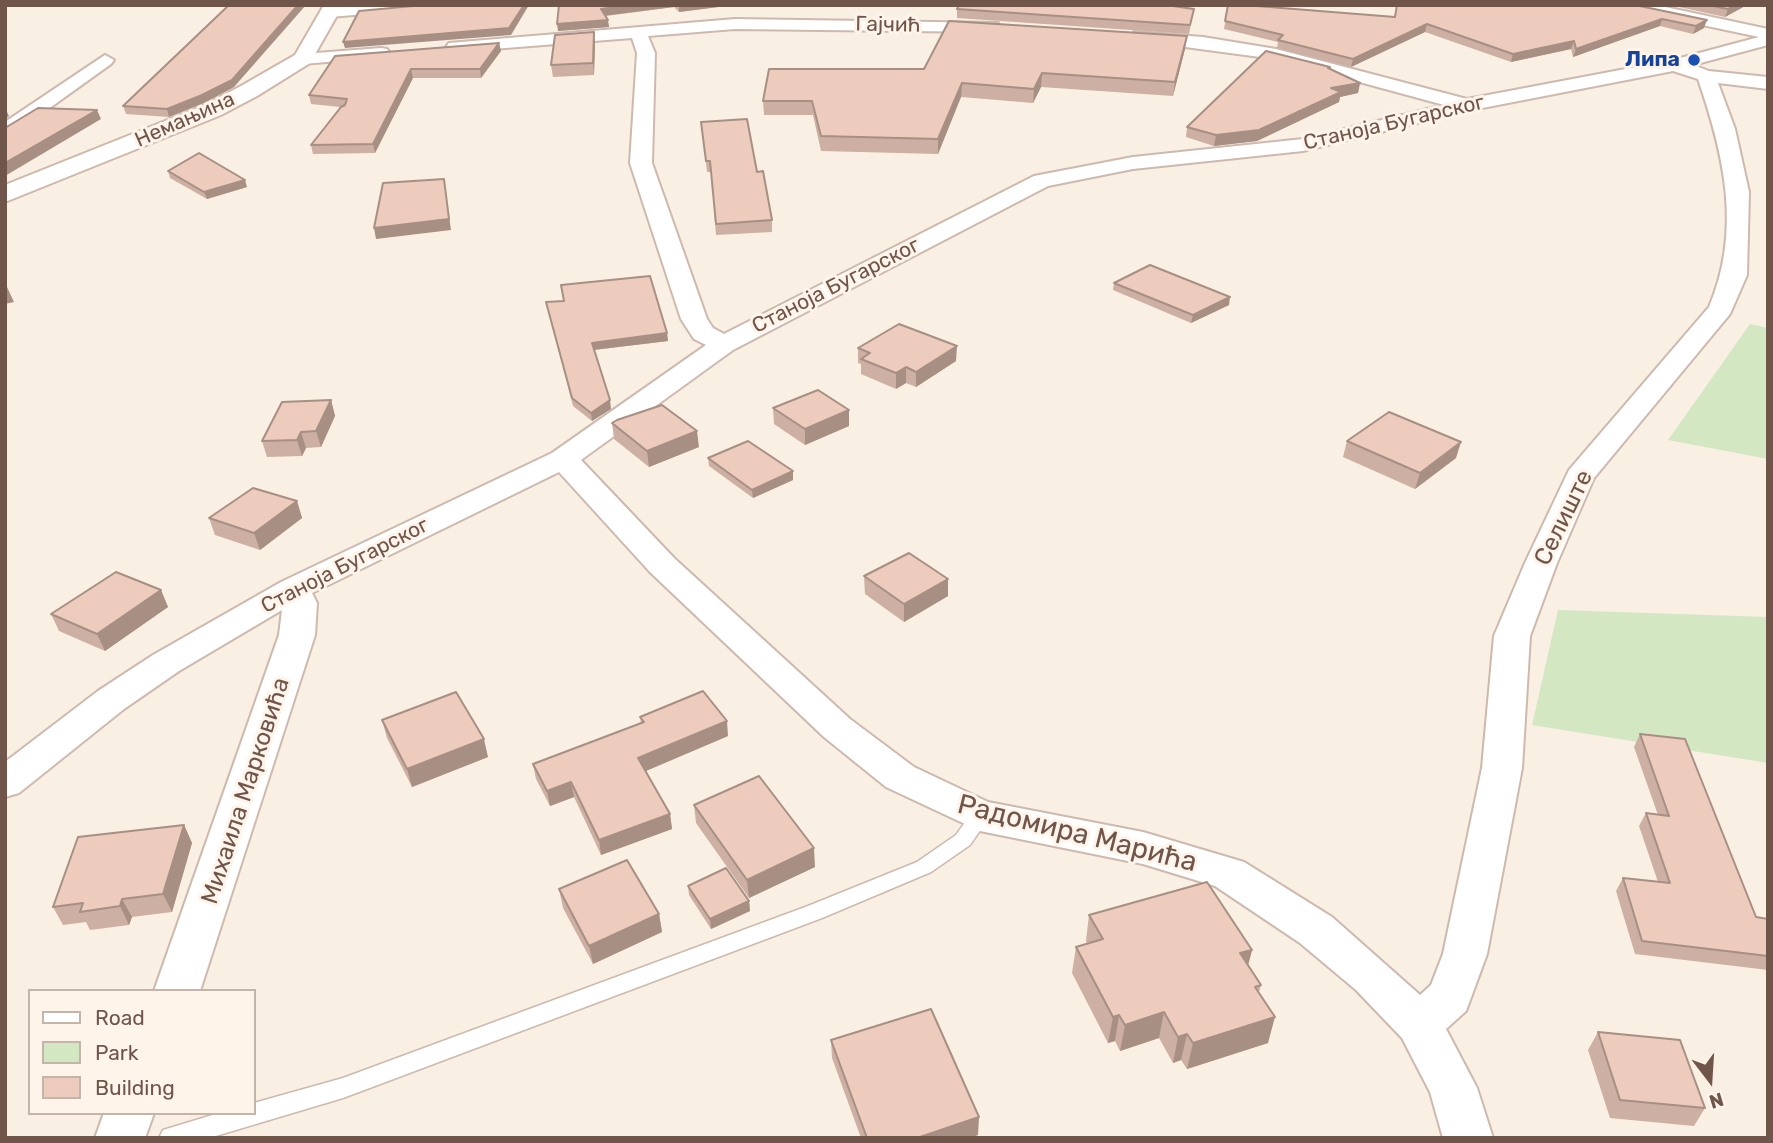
<!DOCTYPE html>
<html>
<head>
<meta charset="utf-8">
<style>
	body { margin:0 }
	#map { position:relative; width:1773px; height:1143px; overflow:hidden; background:#faefe3; font-family:Rubik,sans-serif }
	canvas { display:block }
	.frame { position:absolute; inset:0; border:7px solid #70554b; pointer-events:none }
	.legend { position:absolute; left:28px; top:989px; width:228px; height:126px; box-sizing:border-box; background:#fef4e9; border:2px solid #c5b4aa; margin:0; padding:9px 12px; list-style:none; font-size:21px; color:#70554b }
	.legend li { display:flex; align-items:center; gap:14px; height:35px }
	.legend b { width:35px; border:2px solid #c5b4aa }
	.north { position:absolute; left:1675px; top:1045px; width:70px; height:70px; -webkit-text-stroke:5px #fef4e9; paint-order:stroke; rotate:163deg; font-size:19px; font-weight:700; line-height:28px; text-align:center; color:#70554b }
	.north::after { content:''; display:block; margin:auto; width:24px; height:32px; background:#70554b; clip-path:polygon(50% 0,100% 100%,50% 72%,0 100%) }
</style>
</head>
<body>
<div id="map">
<canvas width="1773" height="1143"></canvas>
<div class="frame"></div>
<ul class="legend">
<li><b style="height:9px;background:#fff"></b>Road</li>
<li><b style="height:19px;background:#d4e7c3"></b>Park</li>
<li><b style="height:19px;background:#eeccbd"></b>Building</li>
</ul>
<div class="north">N</div>
</div>
<script>
const c = document.querySelector('canvas').getContext('2d');
c.lineJoin = 'round';
function fillPath(path, color) { c.fillStyle = color; c.fill(path, 'evenodd'); }
function strokePath(path, color, width, dash) { c.strokeStyle = color; c.lineWidth = width; c.lineCap = dash ? 'butt' : 'round'; c.setLineDash(dash || []); c.stroke(path); }
function write(font, color, halo, rows, align = 'center') {
  c.font = font + ' Rubik,sans-serif'; c.lineWidth = 6; c.setLineDash([]); c.textBaseline = 'middle'; c.strokeStyle = halo; c.fillStyle = color; for (const [text, x, y, turn = 0] of rows) {
    c.save(); c.translate(x, y); c.rotate((+turn || 0) * Math.PI / 180); c.textAlign = isNaN(turn) ? turn : align; if (halo) c.strokeText(text, 0, 0); c.fillText(text, 0, 0); c.restore();
  }
}
fillPath(new Path2D(`
	M1750 324 1768 328V459L1668 440Z
	M1558 610 1768 617V763L1532 725Z`), '#d4e7c3');
const lane = new Path2D(`
	M980 809 987 811 990 816 970 845 931 872 822 918 343 1098 209 1138H159L163 1130 219 1113H254V1103L343 1078 808 906 917 862 956 835 973 811Z`);
const street = new Path2D(`
	M352 5H422L414 10 330 17 322 12 330 7Z
	M1624 5H1656L1768 29V45L1693 65 1709 71 1768 77V89L1718 83 1735 129 1749 192 1747 275 1730 314 1594 478 1557 563 1530 636 1522 768 1487 954 1466 1011 1446 1029 1477 1088 1493 1138H1443L1430 1092 1402 1038 1356 990 1300 943 1215 886 1143 864 980 831 886 787 824 737 650 572 559 472 312 593 317 603 315 635 200 991H154L279 635 282 610 179 671 124 709 19 793 5 797V762L98 691 153 655 281 582 552 453 706 345 694 339 681 319 630 163 637 53 632 38 455 52 449 51 446 47 449 43 735 19 998 23 1000 27 992 32 735 29 648 36 655 53 652 163 707 319 713 328 724 334 1034 176 1133 157 1303 139 1444 105 1275 59 1140 41 1134 40 1131 36 1134 32 1203 37 1276 49 1467 99 1673 60 1759 37 1632 10ZM1673 71 1698 79C1724 155 1742 230 1709 307L1569 470 1525 563 1494 636 1482 768 1443 954 1431 985 1420 995 1332 917 1244 862 1143 832 988 802 914 767 850 719 674 558 581 460 733 350 1048 186 1133 169 1303 151 1467 111Z
	M381 48 387 49 390 53 387 57 303 64 294 59 303 54Z
	M105 55 114 60 111 64 12 135 5 137V122Z
	M104 1113H154L145 1138H95Z`);
const secondary = new Path2D(`
	M324 5H343L310 63 257 96 221 115 5 202V185L205 105 241 86 295 55Z`);
strokePath(lane, '#cdb9ae', 3);
strokePath(street, '#cdb9ae', 4);
strokePath(secondary, '#cfb8ab', 4);
fillPath(lane, '#fff');
fillPath(street, '#fff');
fillPath(secondary, '#fff');
fillPath(new Path2D(`
	M5 5H187L184 7H5Z
	M559 5H734L679 12 674 7 606 16 609 27 558 31Z
	M1228 5 1394 17 1635 5 1704 28 1693 34 1660 26 1573 57 1571 49 1511 62 1425 32 1351 67 1277 48 1278 42 1224 29Z
	M1670 5H1747L1725 17Z
	M957 9H1194L1189 34 957 18Z
	M499 43 501 51 481 78H413L375 153 313 154 311 145 340 107 311 104 309 95Z
	M595 43 594 75 553 77 551 65Z
	M1185 49 1173 96 1041 87 1033 103 961 97 938 154 821 151 813 115H764L763 101 924 69Z
	M1330 67V69L1360 83 1358 93 1340 97 1339 102 1257 141 1214 146 1186 137 1187 127Z
	M234 87 204 103 169 117 126 114 123 106Z
	M701 122 757 172 772 220V232L716 235 711 172H707Z
	M168 171 247 187 207 199 170 178Z
	M1114 283 1229 305 1191 323 1113 290Z
	M546 302 667 333 668 341 594 350 611 409 592 421 573 406Z
	M858 348 956 361 916 387 906 383 896 389 861 374V364L858 363Z
	M331 400 335 416 321 447 306 448 302 456 267 457 262 441Z
	M773 408 849 410V426L805 445 774 424Z
	M612 423 699 447 649 467 614 439Z
	M1347 441 1456 458 1415 489 1343 457Z
	M708 458 793 471V480L753 498 709 466Z
	M297 501 302 518 260 550 215 535 209 518Z
	M864 576 948 596 904 622 865 594Z
	M161 590 168 607 105 651 59 631 51 614Z
	M640 717 728 736 646 771 670 814 672 829 601 855 574 797 550 806 536 779 533 764 641 723Z
	M382 720 488 757 412 787 387 738Z
	M1640 734 1756 917 1768 919V970L1635 954 1616 891 1623 878 1658 882 1639 826 1646 813 1658 815 1634 747Z
	M694 805 815 867 749 898 696 823Z
	M184 825 192 843 172 912 132 917 129 925 90 930 86 922 63 925 53 907Z
	M688 886 749 901 750 911 711 929 689 895Z
	M559 889 659 914 662 932 593 964 563 908Z
	M1089 915 1252 950 1248 966 1261 985 1259 992 1268 1043 1187 1069 1181 1060 1173 1063 1159 1038 1120 1051 1115 1041 1108 1043 1072 973 1076 947 1087 944 1086 941Z
	M1598 1032 1705 1108 1694 1126 1610 1118 1588 1050Z
	M831 1040 978 1135 969 1138H861L832 1058Z`), '#cdafa3');
fillPath(new Path2D(`
	M298 5H306L234 87 204 103 169 117 167 109Z
	M524 5H529L511 35 345 48 343 42Z
	M631 5H674V7L602 16 601 9Z
	M679 5H734L679 12Z
	M1736 5H1747L1725 17 1728 9Z
	M1662 19 1660 26 1573 57 1576 49Z
	M608 20 609 27 558 31 557 24Z
	M1707 20 1704 28 1693 34 1696 26Z
	M1427 24 1425 32 1351 67 1353 59Z
	M594 32 595 43 594 75 593 63Z
	M1187 36 1185 49 1173 96 1175 82Z
	M1574 41 1571 49 1511 62 1513 54Z
	M499 43 501 51 481 78 480 69Z
	M411 69 413 78 375 153 373 144Z
	M1042 73 1041 87 1033 103 1034 89Z
	M962 83 961 97 938 154V139Z
	M1360 83 1358 93 1340 97 1339 102 1257 141 1214 146 1216 135 1331 88Z
	M5 108 9 116 5 119Z
	M97 110 101 119 5 176V163Z
	M444 179 451 230 376 239 374 228Z
	M245 180 247 187 207 199 204 192Z
	M7 287 14 302 5 304V288Z
	M1230 297 1229 305 1191 323 1193 315Z
	M667 333 668 341 593 350 592 343Z
	M957 346 956 361 916 387V372Z
	M906 367V383L896 389V373Z
	M331 400 335 416 321 447 316 431Z
	M610 400 611 409 592 421 591 413Z
	M849 410V426L805 445V429Z
	M697 431 699 447 649 467 647 451Z
	M301 432 306 448 302 456 297 440Z
	M1461 442 1456 458 1415 489 1420 473Z
	M793 471V480L753 498 752 490Z
	M297 501 302 518 260 550 254 533Z
	M948 579V596L904 622V604Z
	M161 590 168 607 105 651 97 634Z
	M727 721 728 736 641 773 638 758Z
	M484 739 488 757 412 787 407 769Z
	M571 782 574 797 550 806 547 791Z
	M670 814 672 829 601 855 599 840Z
	M184 825 192 843 172 912 163 894Z
	M814 848 815 867 749 898 747 880Z
	M122 899 132 917 129 925 120 906Z
	M749 901 750 911 711 929 710 919Z
	M659 914 662 932 593 964 589 946Z
	M1252 950 1245 976 1240 953Z
	M1164 1012 1159 1038 1120 1051 1125 1025Z
	M1119 1015 1115 1041 1108 1043 1113 1017Z
	M1275 1017 1268 1043 1187 1069 1193 1043Z
	M1187 1034 1181 1060 1173 1063 1178 1037Z
	M979 1117 978 1135 969 1138H917Z`), '#a78f84');
const building = new Path2D(`
	M229 5H298L232 80 202 95 167 109 123 106Z
	M415 5H524L509 28 343 42 359 11 413 6Z
	M559 5H631L601 9 608 20 557 24Z
	M959 5H1166L1194 9 1190 25 957 9Z
	M1228 5H1244L1395 17 1397 5H1635L1707 20 1696 26 1662 19 1576 49 1574 41 1513 54 1427 24 1353 59 1278 40 1283 35 1225 21Z
	M1708 5H1736L1728 9Z
	M949 21 1187 36 1175 82 1042 73 1034 89 962 83 938 139 821 136 812 101H763L769 69H924Z
	M594 32 593 63 551 65 555 35Z
	M499 43 480 69H411L373 144 311 145 341 107 345 105 347 99 309 95 335 56Z
	M1266 51 1330 67 1328 68 1360 83 1331 88 1341 92 1259 130 1216 135 1187 127Z
	M38 108 97 110 5 163V128Z
	M747 119 757 172 763 171 772 220 716 224 710 161H706L701 122Z
	M199 153 245 180 204 192 168 171Z
	M444 179 449 219 374 228 383 183Z
	M1150 265 1230 297 1193 315 1114 283Z
	M650 276 667 333 592 343 610 400 591 413 572 398 546 302 564 301 561 285Z
	M899 324 957 346 916 372 906 367 896 373 861 359 870 353 858 348Z
	M818 390 849 410 805 429 773 408Z
	M331 400 316 431 301 432 297 440 262 441 282 402Z
	M662 405 697 431 647 451 612 423 617 420Z
	M1389 412 1461 442 1420 473 1347 441Z
	M748 441 793 471 752 490 708 458Z
	M253 488 297 501 254 533 209 518Z
	M909 553 948 579 904 604 864 576Z
	M116 572 161 590 97 634 51 614Z
	M703 691 727 721 638 758 670 814 599 840 571 782 547 791 533 764 644 722 640 717Z
	M456 692 484 739 407 769 382 720Z
	M1640 734 1685 739 1756 917 1768 919V956L1642 941 1623 878 1670 883 1646 813 1669 816Z
	M759 776 814 848 747 880 694 805Z
	M184 825 163 894 122 899 120 906 80 912 83 903 53 907 78 837Z
	M627 860 659 914 589 946 559 889Z
	M726 868 749 901 710 919 688 886Z
	M1207 882 1252 950 1240 953 1261 985 1255 987 1275 1017 1193 1043 1187 1034 1178 1037 1164 1012 1125 1025 1119 1015 1113 1017 1076 947 1103 939 1089 915Z
	M931 1009 979 1117 917 1138H867L831 1040Z
	M1598 1032 1680 1040 1705 1108 1620 1100Z`);
fillPath(building, '#eeccbd');
strokePath(building, '#a78f84', 2);
for (const [x, y, r, color] of [
	[1694,60,7,"#1a4fb4"]
]) { const dot = new Path2D(); dot.arc(x, y, r, 0, 2 * Math.PI); c.fillStyle = color; c.fill(dot); strokePath(dot, '#fef4e9', 2.5); }
write('21px', '#70554b', '#fef4e9', [
	["Гајчић",888,25,1],
	["Немањина",185,120,-24],
	["Станоја Бугарског",1394,123,-13],
	["Станоја Бугарског",836,286,-27],
	["Станоја Бугарског",345,566,-27]
]);
write('bold 21px', '#164399', '#fef4e9', [
	["Липа",1680,60]
], 'right');
write('24px', '#70554b', '#fef4e9', [
	["Селиште",1564,518,-64],
	["Михаила Марковића",246,791,-72]
]);
write('28px', '#70554b', '#fef4e9', [
	["Радомира Марића",1077,834,14]
]);
</script>
</body>
</html>
